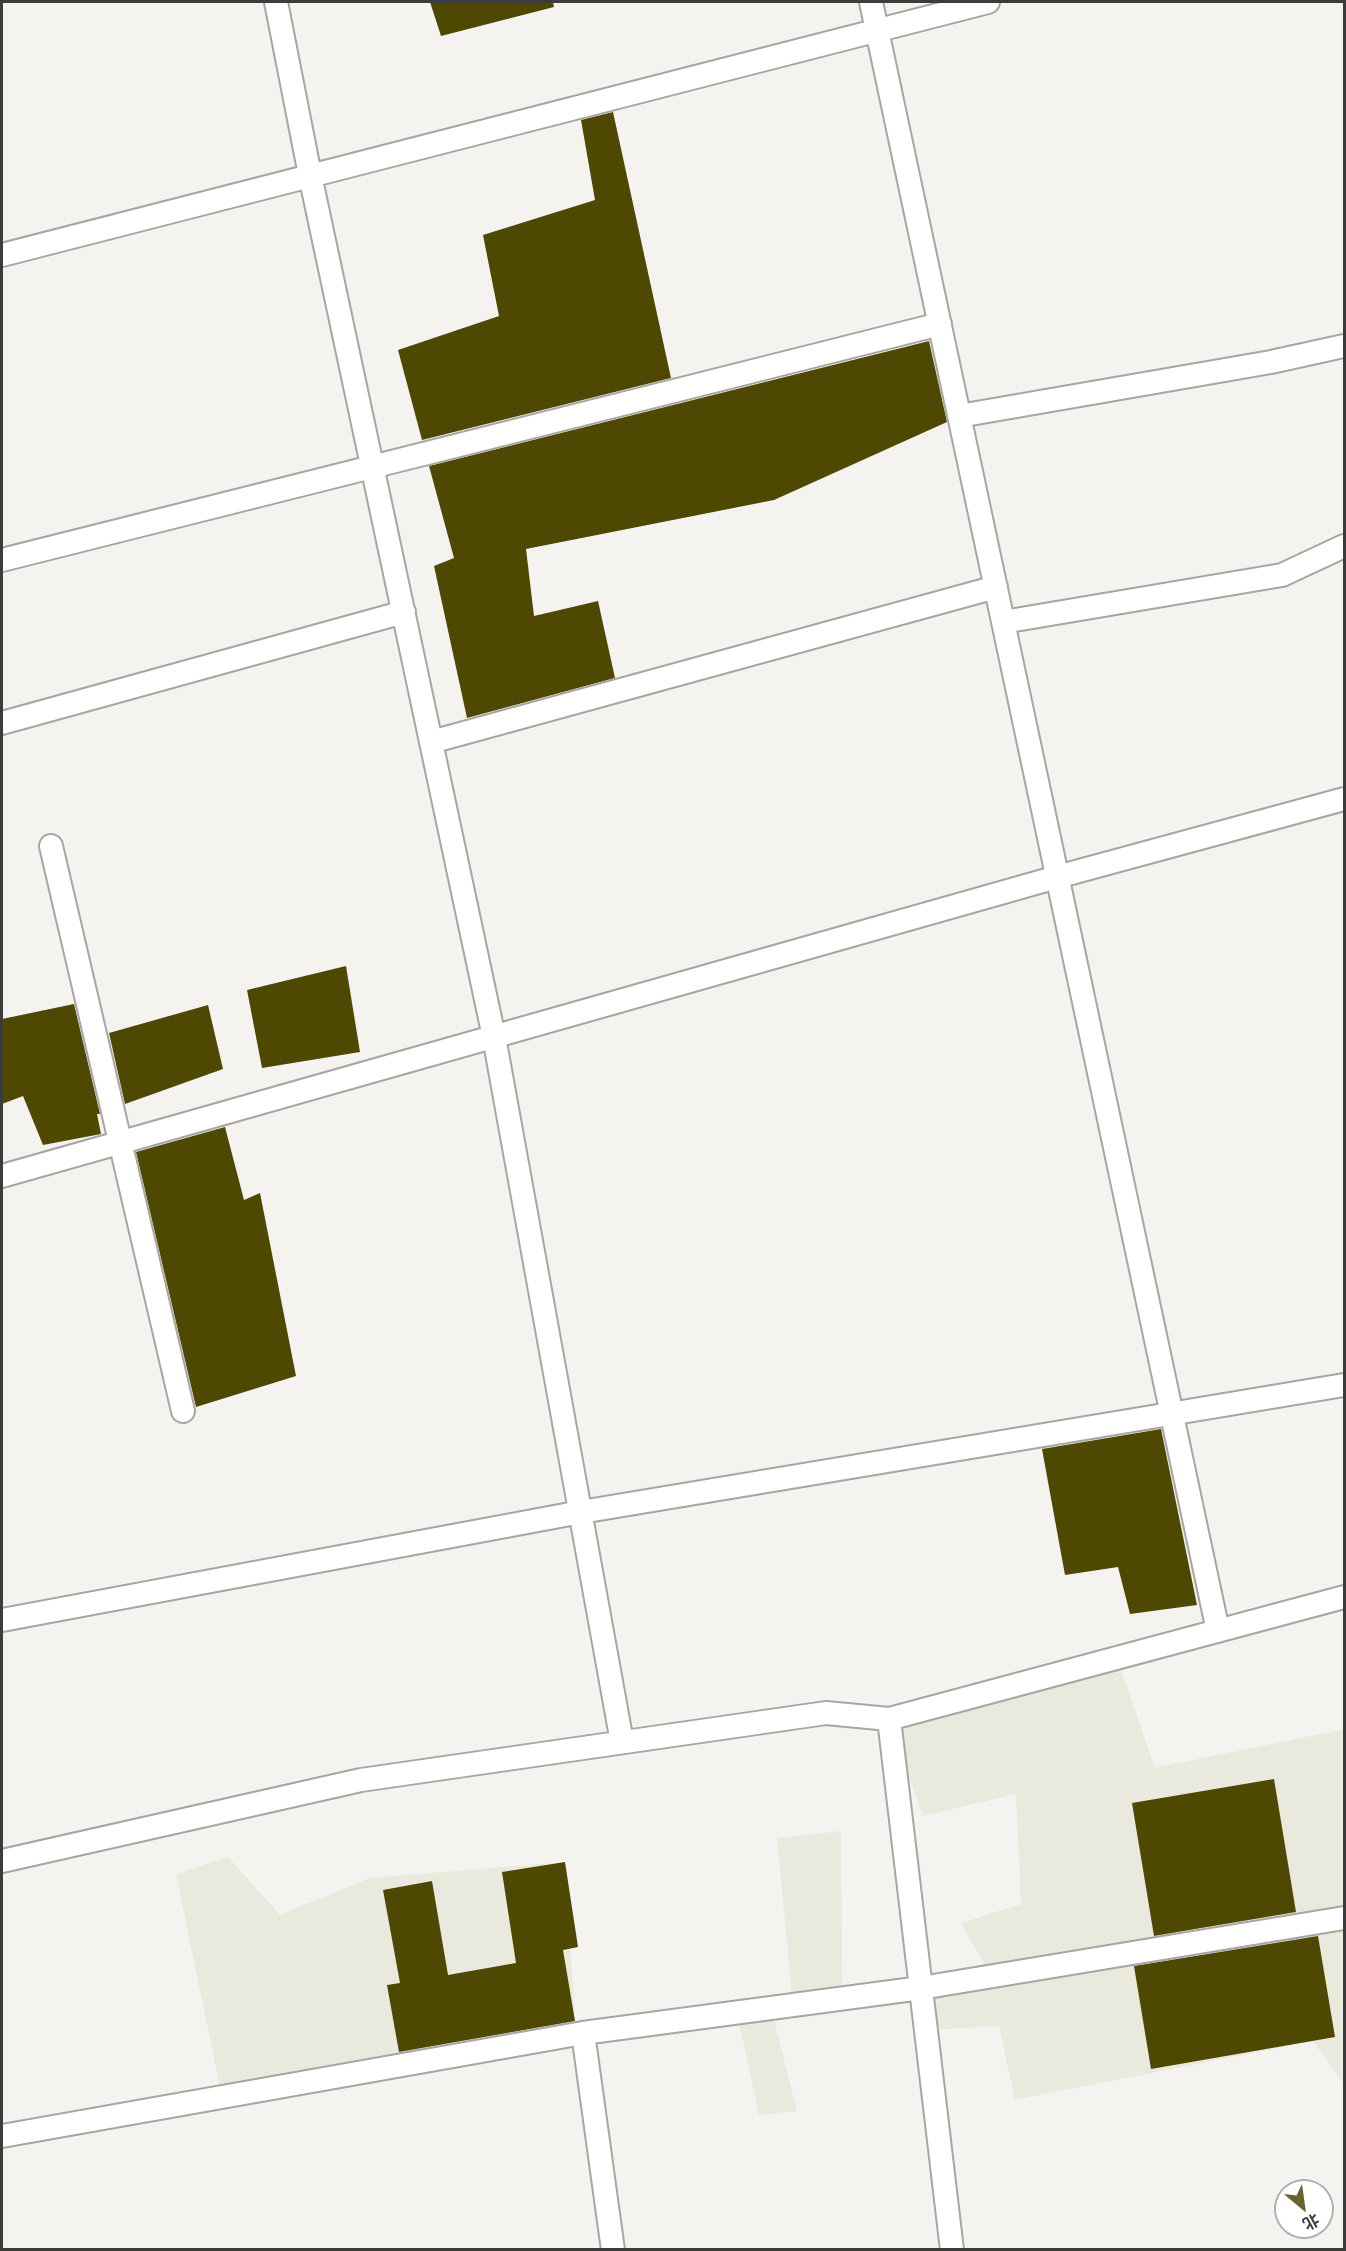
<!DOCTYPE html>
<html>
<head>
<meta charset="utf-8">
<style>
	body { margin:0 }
	#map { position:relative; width:1346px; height:2251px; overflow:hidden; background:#f4f3f0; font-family:Georgia,"Noto Sans SC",serif }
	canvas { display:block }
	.frame { position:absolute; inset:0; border:3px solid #3c3c3b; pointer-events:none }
	.north { position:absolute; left:1274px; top:2179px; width:60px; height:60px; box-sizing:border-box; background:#fff; border:2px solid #b1b1b1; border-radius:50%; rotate:151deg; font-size:16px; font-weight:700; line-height:24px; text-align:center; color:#3c3c3b }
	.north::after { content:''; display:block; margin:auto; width:21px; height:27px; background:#69632f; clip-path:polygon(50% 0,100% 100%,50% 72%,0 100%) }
</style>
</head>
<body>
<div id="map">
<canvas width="1346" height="2251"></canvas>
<div class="frame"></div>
<div class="north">北</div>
</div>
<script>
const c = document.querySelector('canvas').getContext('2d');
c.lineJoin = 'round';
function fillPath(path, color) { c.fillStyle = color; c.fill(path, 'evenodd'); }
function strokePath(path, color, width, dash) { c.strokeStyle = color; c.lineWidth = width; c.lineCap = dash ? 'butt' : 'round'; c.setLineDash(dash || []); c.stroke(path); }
fillPath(new Path2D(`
	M1117 1658 1155 1768 1344 1729V2084L1313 2041 1015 2100 999 2026 926 2030 921 1988 992 1977 961 1923 1021 1904 1016 1794 923 1816 889 1719Z
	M841 1831 842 1999 793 2006 777 1838Z
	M228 1857 280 1915 370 1878 565 1862 575 2021 222 2097 176 1874Z
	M771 2008 797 2111 759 2115 737 2013Z`), '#eae9de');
fillPath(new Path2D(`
	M430 2H553L554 7 441 36Z
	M613 112 671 378 422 440 398 350 499 316 483 235 595 200 581 120Z
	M929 341 947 422 774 500 526 549 534 616 598 601 615 678 467 718 434 566 454 558 429 466Z
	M346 966 360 1052 262 1068 247 990Z
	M74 1004 100 1114H97L101 1134 43 1145 23 1096 2 1104V1019Z
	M208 1005 223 1069 125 1104 109 1033Z
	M225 1127 244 1200 260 1193 296 1376 196 1407 136 1152Z
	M1161 1429 1197 1605 1130 1614 1118 1567 1065 1575 1042 1449Z
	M1274 1779 1296 1912 1154 1936 1132 1803Z
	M565 1862 578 1947 563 1950 575 2021 399 2052 387 1985 400 1983 383 1890 432 1881 448 1975 516 1963 502 1872Z
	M1318 1936 1335 2037 1151 2069 1134 1966Z`), '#4f4803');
const street = new Path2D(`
	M276 2 310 175 494 1037 622 1742
	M871 2 1218 1631
	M2 255 988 2
	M959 416 1271 362 1344 346
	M2 560 940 324
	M1003 622 1282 575 1344 546
	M2 723 404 612
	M431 742 996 587
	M51 846 183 1411
	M2 1176 1057 877 1344 799
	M2 1620 581 1512 1344 1385
	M889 1719 952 2250
	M2 1861 361 1780 826 1713 889 1719 1344 1597
	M583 2033 613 2250
	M2 2136 583 2033 921 1988 1344 1918`);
strokePath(street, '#a6a6a2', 26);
strokePath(street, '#fff', 22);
</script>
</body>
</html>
